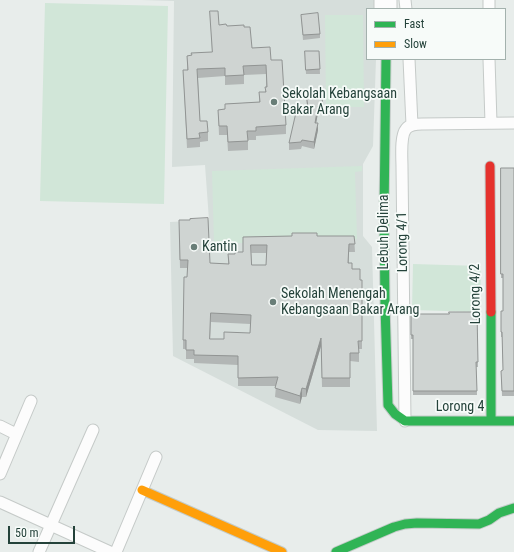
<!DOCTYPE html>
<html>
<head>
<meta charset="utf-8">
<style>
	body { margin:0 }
	#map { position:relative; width:514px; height:552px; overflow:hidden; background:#e8edeb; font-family:"Roboto Condensed",sans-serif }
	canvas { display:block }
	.legend { position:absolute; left:366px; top:8px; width:140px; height:52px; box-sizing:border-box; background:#f7fbf9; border:1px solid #a3b1ad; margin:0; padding:5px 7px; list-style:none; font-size:12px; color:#24423a }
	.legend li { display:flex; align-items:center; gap:8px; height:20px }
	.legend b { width:20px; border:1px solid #a3b1ad }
	.scale { position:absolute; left:8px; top:526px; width:67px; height:18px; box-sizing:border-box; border:2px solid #24423a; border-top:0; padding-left:5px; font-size:12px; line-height:14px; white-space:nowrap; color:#24423a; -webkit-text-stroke:3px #f7fbf9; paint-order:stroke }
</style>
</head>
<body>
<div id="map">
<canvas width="514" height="552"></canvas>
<ul class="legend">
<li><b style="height:5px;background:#30b455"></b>Fast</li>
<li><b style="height:5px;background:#ff9f0a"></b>Slow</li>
</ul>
<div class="scale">50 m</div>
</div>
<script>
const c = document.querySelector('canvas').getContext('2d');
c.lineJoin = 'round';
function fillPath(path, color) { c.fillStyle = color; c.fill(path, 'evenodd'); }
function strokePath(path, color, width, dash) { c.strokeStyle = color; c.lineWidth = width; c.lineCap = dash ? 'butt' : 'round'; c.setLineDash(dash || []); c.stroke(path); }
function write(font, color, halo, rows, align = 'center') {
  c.font = font + ' "Roboto Condensed",sans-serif'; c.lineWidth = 3.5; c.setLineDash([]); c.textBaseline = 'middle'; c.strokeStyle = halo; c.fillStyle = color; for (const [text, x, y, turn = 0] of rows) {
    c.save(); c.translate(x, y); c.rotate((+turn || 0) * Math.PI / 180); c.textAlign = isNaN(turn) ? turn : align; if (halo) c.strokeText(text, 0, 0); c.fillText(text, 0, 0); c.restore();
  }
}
fillPath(new Path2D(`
	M141 0H377V9H367V59H376L373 146 363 164V236L372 247 377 431 318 430 173 356 170 222 209 220 205 165 172 167 174 1Z`), '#d6dedb');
fillPath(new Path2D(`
	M45 3 168 6 164 204 40 201Z
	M325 15H363L364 107H326Z
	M362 166V171L355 172 357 239 214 244 212 171Z
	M413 264 481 266 480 312 412 310Z`), '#d1e6d8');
const street = new Path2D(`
	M380 0V9
	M391 0V9
	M405 0 406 9
	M489 9V0
	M409 59 412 125
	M489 59 491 123
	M405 421 402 167C402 158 400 136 406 129 410 124 416 124 422 124L514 123
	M0 426 16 434
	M0 474 31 401
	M0 502 110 552
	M39 552 93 430
	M116 552 156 457`);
const fast = new Path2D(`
	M386 59 384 214 385 305 388 405 395 414 405 421H514
	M491 312V421
	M336 552 394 527 405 524 417 523 479 524 489 520 499 513 514 508`);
const slow = new Path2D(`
	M142 490 282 552`);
const jam = new Path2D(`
	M490 166 491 312`);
strokePath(street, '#c5cac8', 13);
strokePath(fast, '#c3cbc8', 11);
strokePath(slow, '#c3cbc8', 11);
strokePath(jam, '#c3cbc8', 11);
strokePath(street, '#fcfcfc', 11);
strokePath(fast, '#30b455', 9);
strokePath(slow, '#ff9f0a', 9);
strokePath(jam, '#e5322d', 9);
fillPath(new Path2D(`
	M210 11 219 25 227 26 244 27 252 48 271 60 286 125V134L256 136V140H248V150L228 151 227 135H219L218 110 225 109V104L259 102V92H265L266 87V74L244 75V84L225 85V76L198 78 200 121 208 132V141L200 142V147L187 148 183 70H187V56L191 55 212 52Z
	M301 15 320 34V38L303 40Z
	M305 51H319L320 74H306Z
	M306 92 323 106V112L318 113 316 123 318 130 314 149 302 146 301 149 289 150V143L302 109 307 108Z
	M514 168V396H502L501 371 503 370 502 337H501V311H503V278H501V250Z
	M179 229 210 263 228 264V254H235L243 252V237L354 236 355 252H349V263L352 269 360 280H362V349H359V362L350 361V387H322L321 346 306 397H302L300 404 275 397 276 386H238V365L194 363V359H186V349H183V340L188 268H180ZM251 253H266V265H252ZM211 322 250 324V333L224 339H210Z
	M477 312 478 367H476L477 395H413V339H411V314H449Z`), '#b2b6b5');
fillPath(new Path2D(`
	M318 106V113L315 129V123Z
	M318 123V130L314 149V142Z
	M321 338V346L306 397V389Z
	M302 388V397L300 404V396Z`), '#919493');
const building = new Path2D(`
	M210 11H218L219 25 226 24 227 26 244 25V27H250L252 48 270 47 271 60H282L286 125 256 127V131H247L248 141 228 142 227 126H219L218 110 225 109V104L260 102 259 92H266L265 87H267L266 65 243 66 244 75 225 76V68L197 69 200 121H207L208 132 199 133 200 138 187 139 183 70H188L187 56 192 55 191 53 212 52Z
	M318 13 320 34 303 35 301 15Z
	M305 51H319L320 69 306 70Z
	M321 90 323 106H318L315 123H318L314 142 302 140 301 142 289 143 297 108 302 109V107L308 108 306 92Z
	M501 168H514V391H502L501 371 503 370 502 332H501V311H503V274H501Z
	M208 218 210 263 229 264 228 254H235V252H243V237L292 236V233H317V236H354L355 244H349L348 263H352V269H360V280H362V341H358L359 353H350V378H322L321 338 306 389 302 388 300 396 275 388 278 377 238 378V356L194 355V350H186V340H183L184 277H187L188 260H180L179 220H190V219ZM251 245H267L266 265H252ZM211 313 251 315 250 333 224 332V339H210Z
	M449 312H477L478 362H476L477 391H413V335H411V314H449Z`);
fillPath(building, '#cfd4d2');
strokePath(building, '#919493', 1);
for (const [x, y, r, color] of [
	[274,102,4,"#697e78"],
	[194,247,4,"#697e78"],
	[273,302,4,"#697e78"]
]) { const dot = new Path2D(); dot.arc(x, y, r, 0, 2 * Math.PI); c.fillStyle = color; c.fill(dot); strokePath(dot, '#f7fbf9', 1.5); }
write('14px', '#24423a', '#f7fbf9', [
	["Sekolah Kebangsaan",282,94],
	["Bakar Arang",282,110],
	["Kantin",202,247],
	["Sekolah Menengah",281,294],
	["Kebangsaan Bakar Arang",281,310]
], 'left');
write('14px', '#24423a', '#f7fbf9', [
	["Lebuh Delima",384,232,-90],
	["Lorong 4/1",403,242,-91],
	["Lorong 4/2",476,294,-91],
	["Lorong 4",460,407]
]);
</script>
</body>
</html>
